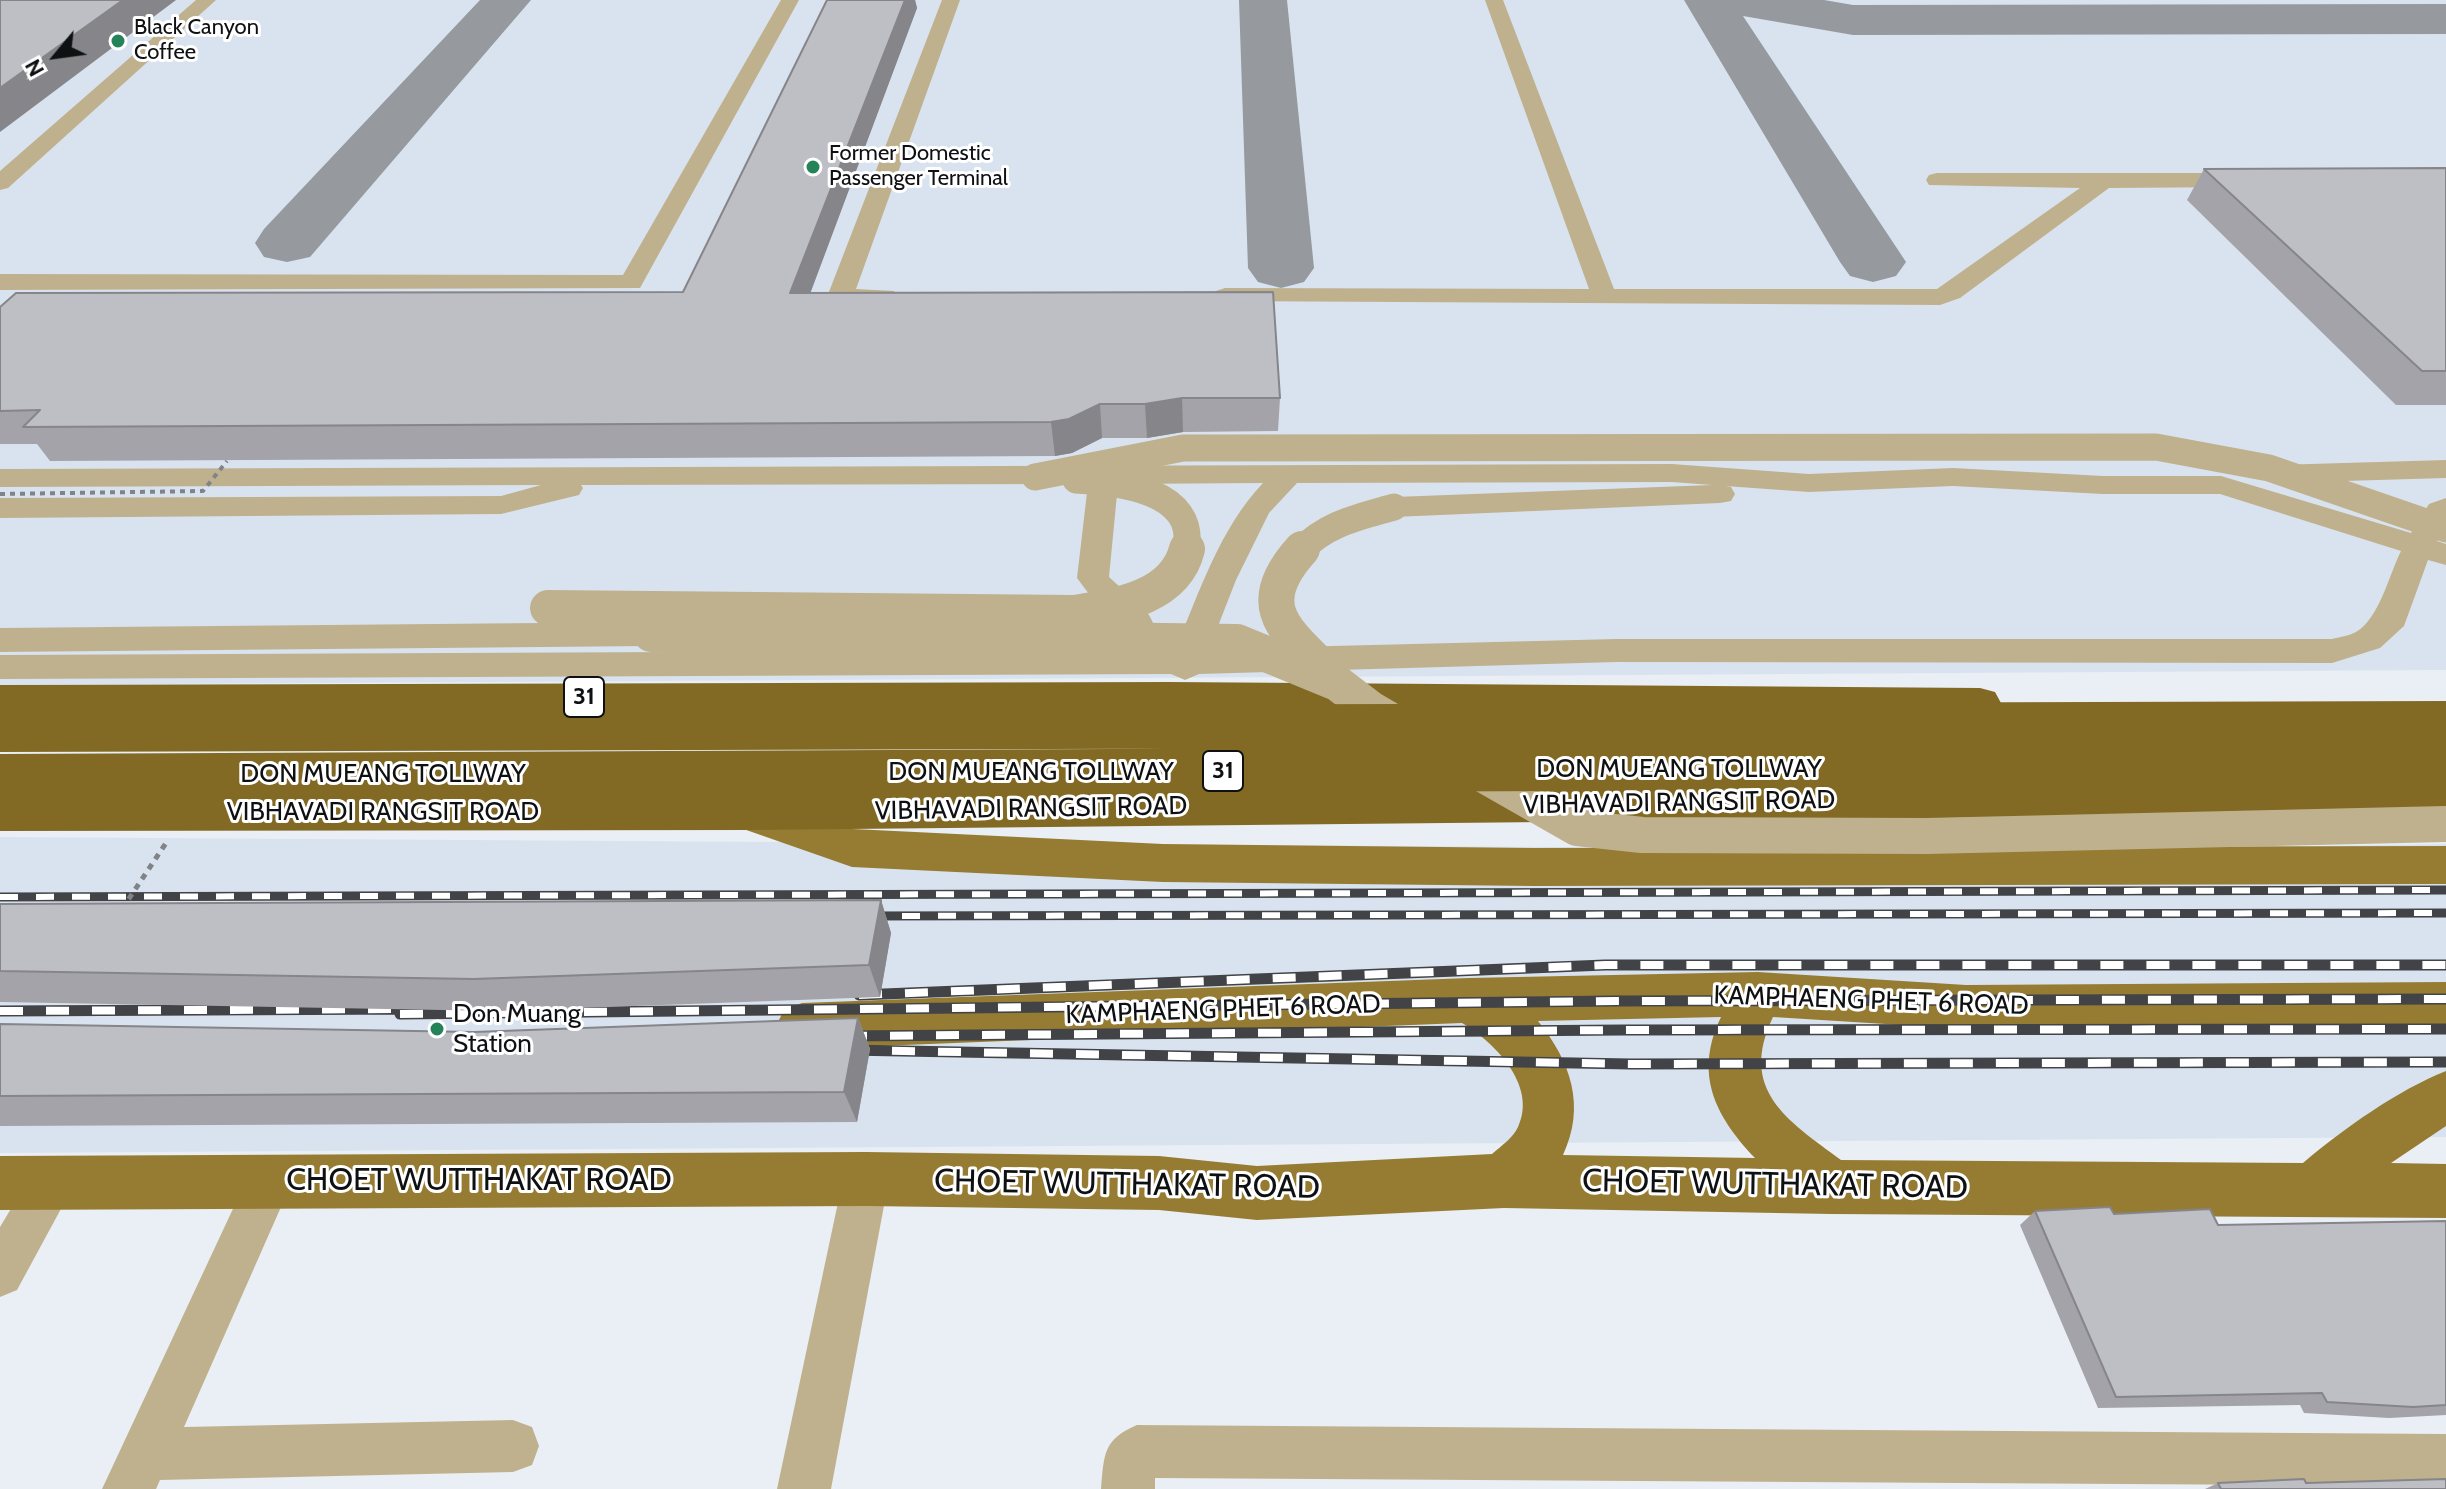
<!DOCTYPE html>
<html>
<head>
<meta charset="utf-8">
<style>
	body { margin:0 }
	#map { position:relative; width:2446px; height:1489px; overflow:hidden; background:#eaeff5; font-family:Cabin,sans-serif }
	canvas { display:block }
	.north { position:absolute; left:16px; top:16px; width:80px; height:80px; -webkit-text-stroke:6px #fff; paint-order:stroke; rotate:241deg; font-size:22px; font-weight:700; line-height:32px; text-align:center; color:#0f1012 }
	.north::after { content:''; display:block; margin:auto; width:28px; height:36px; background:#0f1012; clip-path:polygon(50% 0,100% 100%,50% 72%,0 100%) }
</style>
</head>
<body>
<div id="map">
<canvas width="2446" height="1489"></canvas>
<div class="north">N</div>
</div>
<script>
const c = document.querySelector('canvas').getContext('2d');
c.lineJoin = 'round';
function fillPath(path, color) { c.fillStyle = color; c.fill(path, 'evenodd'); }
function strokePath(path, color, width, dash) { c.strokeStyle = color; c.lineWidth = width; c.lineCap = dash ? 'butt' : 'round'; c.setLineDash(dash || []); c.stroke(path); }
function write(font, color, halo, rows, align = 'center') {
  c.font = font + ' Cabin,sans-serif'; c.lineWidth = 6; c.setLineDash([]); c.textBaseline = 'middle'; c.strokeStyle = halo; c.fillStyle = color; for (const [text, x, y, turn = 0] of rows) {
    c.save(); c.translate(x, y); c.rotate((+turn || 0) * Math.PI / 180); c.textAlign = isNaN(turn) ? turn : align; if (halo) c.strokeText(text, 0, 0); c.fillText(text, 0, 0); c.restore();
  }
}
fillPath(new Path2D(`
	M0 0H2446V670L0 685Z
	M0 837 2035 850 2446 844V1137L0 1153Z`), '#d9e3ef');
fillPath(new Path2D(`
	M480 0H531L310 257 287 262 264 257 255 243 264 229Z
	M1239 0H1287L1314 268 1304 282 1281 288 1258 282 1248 268Z
	M1684 0H1824L1853 5 2446 4V34L1853 35 1743 16 1906 262 1896 276 1873 282 1850 276 1840 262Z`), '#96999e');
fillPath(new Path2D(`
	M196 0H216L8 188 0 190V171Z
	M781 0H799L640 288 0 290V274L623 275Z
	M942 0H960L856 289 894 291 898 296 894 301 831 302 827 297Z
	M1485 0H1503L1614 289H1937L2080 188 1929 185 1926 180 1929 175 1937 173H2244L2252 175 2255 180 2252 185 2244 187 2109 188 1960 298 1940 305 1216 301 1212 296 1216 291 1225 288 1589 289Z
	M2446 460V478L2276 483 2266 480 2261 474 2266 468 2276 465Z
	M1672 464 1809 474 1953 468 2103 476H2221L2411 533 2429 504 2446 498V526L2437 541 2446 544V565L2428 560 2404 626 2380 648 2332 663 1617 662 1199 674 1185 680 1171 674 0 679V655L1125 650 1121 621 1092 598 1077 578 1088 484 581 485 583 488 579 495 501 514 0 518V498L501 496 541 485 0 487V469ZM1672 482 1712 485 1394 497 1383 500 1379 507 1383 514 1394 517 1720 503 1731 501 1735 494 1731 487 1725 486 1809 492 1953 486 2103 494H2220L2401 551C2389 575 2379 619 2356 632 2349 636 2339 637 2332 639H1617L1209 649 1236 580 1269 513 1297 483ZM1263 483C1220 528 1199 593 1175 650H1159C1155 606 1137 604 1109 577L1118 484Z
	M651 622 663 626 668 634 663 642 651 646 0 652V628Z
	M866 1157 882 1163 889 1179 831 1489H777L843 1179 850 1163Z
	M269 1160 285 1166 292 1182 184 1427 513 1420 532 1427 539 1446 532 1465 513 1472 160 1480 156 1489H102L253 1166Z
	M52 1161 68 1167 75 1183 17 1290 0 1297V1227L36 1167Z
	M1137 1425 2446 1434V1486L1155 1478V1489H1101C1104 1455 1103 1439 1137 1425Z`), '#bfb18d');
fillPath(new Path2D(`
	M748 794 853 829 1163 844 1534 848 2446 846V884L1534 886 1163 882 852 867 732 825 725 812 732 799Z
	M1758 972 1966 985 2446 982V1026L1966 1029 1773 1017C1738 1090 1787 1120 1841 1160L2303 1163C2343 1129 2398 1090 2446 1071V1126L2391 1163 2446 1164V1218L1831 1214 1504 1208 1257 1220 1159 1210 866 1206 0 1210V1156L866 1152 1159 1156 1257 1166 1492 1154C1501 1146 1513 1138 1518 1127 1538 1085 1493 1041 1462 1023L802 1049 784 1042 776 1026 784 1010 802 1003 1469 978ZM1721 1017C1694 1073 1714 1115 1755 1158L1563 1155C1586 1106 1571 1062 1538 1021Z`), '#967c32');
fillPath(new Path2D(`
	M1169 682 1980 688 1995 692 2001 703 1995 714 1980 718 1169 712 0 715V685Z
	M2446 779V813L748 830 0 831V795L748 794Z`), '#826a24');
const railFar1 = new Path2D(`
	M0 897 2446 890
	M866 916 2446 913`);
const rail = new Path2D(`
	M859 995 1605 965H2446
	M0 1011 411 1009
	M400 1014 1616 1001 2446 999
	M844 1036 1623 1030 2446 1029
	M846 1050 1631 1064 2446 1062`);
strokePath(railFar1, '#414346', 9);
strokePath(rail, '#414346', 11);
strokePath(railFar1, '#fff', 6, [18]);
strokePath(rail, '#fff', 8, [23]);
strokePath(new Path2D(`
	M0 494 203 491 227 461`), '#808387', 4, [5, 5]);
strokePath(new Path2D(`
	M122 909 168 840`), '#808387', 5, [6, 6]);
strokePath(new Path2D(`
	M1035 477 1183 448 2156 447 2269 468 2446 529
	M1076 480C1118 483 1198 489 1186 551
	M1300 551C1327 523 1359 517 1394 507`), '#bfb18d', 27);
strokePath(new Path2D(`
	M1302 549C1250 606 1286 631 1328 673
	M548 608 1074 613C1117 606 1175 598 1187 549
	M651 634 1237 642 1337 683 1371 709 1407 730
	M1472 768 1577 828 1642 835 1927 836 2446 824`), '#bfb18d', 36);
strokePath(new Path2D(`
	M0 730 2446 723
	M0 776 2446 765`), '#826a24', 44);
fillPath(new Path2D(`
	M827 0H915L917 8 810 293 1280 398 1278 431 1183 432 1147 438H1102L1072 453 1055 456 50 461 37 444H0V307L683 292Z
	M2446 168V405H2396L2187 200 2204 169Z
	M881 900 891 933 880 997 498 1011 0 1002V904Z
	M858 1018 870 1049 857 1122 0 1126V1024L474 1032Z
	M2035 1211 2114 1214 2218 1225 2446 1221V1415L2389 1418 2304 1413 2300 1405 2098 1408 2020 1225Z
	M2218 1483H2306L2446 1489H2205Z`), '#a3a3a9');
fillPath(new Path2D(`
	M123 0H176L0 132V88Z
	M905 0H915L917 8 798 326 790 293Z
	M1182 398 1183 432 1147 438 1145 404Z
	M1100 404 1102 438 1072 453 1055 456 1051 422Z
	M881 900 891 933 880 997 869 965Z
	M858 1018 870 1049 857 1122 844 1092Z`), '#85858a');
const building = new Path2D(`
	M0 0H123L0 88Z
	M827 0H905L790 293 1273 292 1280 398H1182L1145 404H1100L1069 419 1051 422 23 427 40 410 0 411V307L16 293 683 292Z
	M2446 168V371H2422L2204 169Z
	M881 900 869 965 474 979 0 971V904Z
	M858 1018 844 1092 0 1096V1024L474 1032Z
	M2110 1207 2114 1214 2210 1209 2218 1225 2446 1221V1405L2413 1407 2327 1402 2322 1393 2116 1397 2035 1211Z
	M2304 1479 2306 1483 2446 1479V1489H2221L2218 1483Z`);
fillPath(building, '#bebec5');
strokePath(building, '#85858a', 2);
for (const [x, y, r, color] of [
	[118,41,8,"#25835a"],
	[813,167,8,"#25835a"],
	[437,1029,8,"#25835a"]
]) { const dot = new Path2D(); dot.arc(x, y, r, 0, 2 * Math.PI); c.fillStyle = color; c.fill(dot); strokePath(dot, '#fff', 3); }
write('22px', '#0f1012', '#fff', [
	["Black Canyon",134,28],
	["Coffee",134,53],
	["Former Domestic",829,154],
	["Passenger Terminal",829,179]
], 'left');
for (const [x, y, w] of [
	[584,697,40],
	[1223,771,40]
]) { const box = new Path2D(); box.roundRect(x - w / 2, y - 20, w, 40, 6); c.fillStyle = '#fff'; c.fill(box); strokePath(box, '#0f1012', 2); }
write('bold 24px', '#0f1012', null, [
	["31",584,697],
	["31",1223,771]
]);
write('26px', '#0f1012', '#fff', [
	["DON MUEANG TOLLWAY",1679,769],
	["DON MUEANG TOLLWAY",1031,772],
	["DON MUEANG TOLLWAY",383,774],
	["VIBHAVADI RANGSIT ROAD",1679,803,-1],
	["VIBHAVADI RANGSIT ROAD",1031,809,-1],
	["VIBHAVADI RANGSIT ROAD",383,812],
	["KAMPHAENG PHET 6 ROAD",1871,1001,2],
	["KAMPHAENG PHET 6 ROAD",1223,1010,-2]
]);
write('26px', '#0f1012', '#fff', [
	["Don Muang",453,1014],
	["Station",453,1044]
], 'left');
write('32px', '#0f1012', '#fff', [
	["CHOET WUTTHAKAT ROAD",479,1181],
	["CHOET WUTTHAKAT ROAD",1127,1185,1],
	["CHOET WUTTHAKAT ROAD",1775,1185,1]
]);
</script>
</body>
</html>
